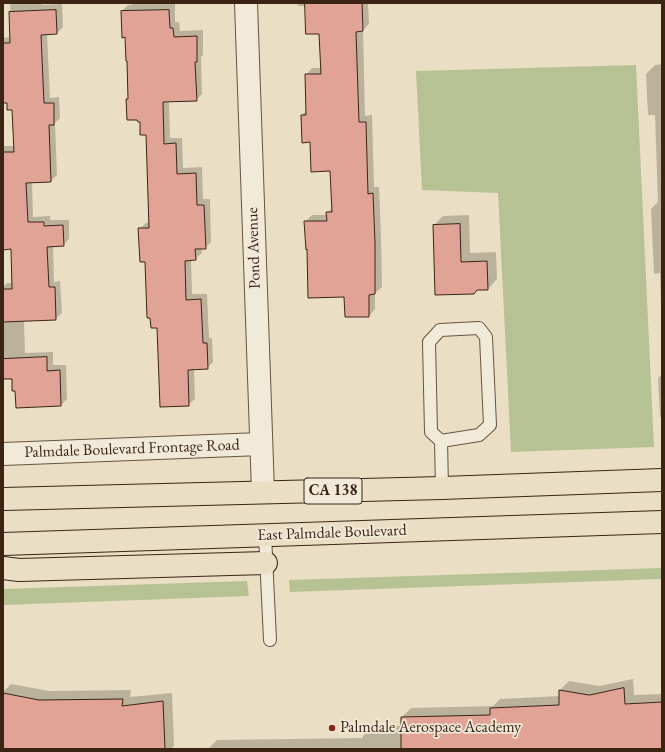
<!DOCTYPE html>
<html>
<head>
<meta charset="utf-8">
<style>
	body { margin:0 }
	#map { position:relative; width:665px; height:752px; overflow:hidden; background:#eadfc4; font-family:"EB Garamond",serif }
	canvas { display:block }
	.frame { position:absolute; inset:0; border:4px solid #3b2414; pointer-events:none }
</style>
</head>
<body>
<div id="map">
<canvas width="665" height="752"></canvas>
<div class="frame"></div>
</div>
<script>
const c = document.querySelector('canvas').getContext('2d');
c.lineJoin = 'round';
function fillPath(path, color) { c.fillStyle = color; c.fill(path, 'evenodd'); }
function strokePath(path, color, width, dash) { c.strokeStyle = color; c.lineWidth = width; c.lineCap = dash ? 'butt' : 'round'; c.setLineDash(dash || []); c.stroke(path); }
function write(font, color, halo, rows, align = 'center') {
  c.font = font + ' "EB Garamond",serif'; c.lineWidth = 3.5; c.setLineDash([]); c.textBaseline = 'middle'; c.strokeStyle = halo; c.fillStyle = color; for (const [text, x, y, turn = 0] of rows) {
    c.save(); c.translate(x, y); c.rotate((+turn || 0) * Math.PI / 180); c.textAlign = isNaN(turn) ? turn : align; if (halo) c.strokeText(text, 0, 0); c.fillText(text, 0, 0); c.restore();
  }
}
fillPath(new Path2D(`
	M636 65 654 447 511 452 498 193 422 190 416 71Z
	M662 568V579L290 592 289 580Z
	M247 581 249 596 3 605V589Z`), '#b7c294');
fillPath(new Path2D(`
	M10 3H42V5L62 4 63 27 57 33 47 34 50 98 59 97 60 118 55 123 57 175 51 181 32 182 33 217 50 216V220H69V239L63 245H53L54 282 60 281 62 313 55 319 24 320 25 353 53 352V365H66L67 399 61 405 16 390 13 378H3V287L7 283H13L12 248 3 249V146H14L13 109 8 102H3V38L11 37Z
	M132 3H175V22H179L180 31 203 30V55L201 57 202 94 196 100 169 101 170 138H182L183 168 202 167 203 199H210L211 242 205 248H201L202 253 195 259H191L192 294H207L209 338H212L213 362 207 368 194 369 195 399 188 405 158 327 139 229 146 223 150 222 147 134 141 121 127 99 129 97 126 36 122 11 128 5H132Z
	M298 3H368L369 24 363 30 365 116 372 115 374 187H379L381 236 382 287 375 293V309L369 316 345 296 308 248 305 222 312 215H328L327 213 333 207 331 170 311 141 302 115 307 110 306 75 312 68H321L320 33 306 6H298Z
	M662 64V343L660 273 654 274 651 209 658 202 655 115H648L646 74 655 65Z
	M469 215 470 253 496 252 497 279 488 289 436 294 434 225 443 216Z
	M662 375V417H660L658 378Z
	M633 679 634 695 662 694V749H208L217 740 363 738V736L372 727 402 726V717L411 708 493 706 500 699 560 696V690L569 681 599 686Z
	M11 684 49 691 131 690 130 697 172 693 174 746 171 749H3V692Z`), '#0003');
const building = new Path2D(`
	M305 3H362L363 31 356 32 359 122H366L368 194 373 193 375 243V294L369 295V317H345L344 297 308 298 307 249 306 250 304 221H327L326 212H332L330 171 311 172 310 142 302 143 301 115H306L305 74H321L319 34H306Z
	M56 10 57 34 41 35 44 103H54V125H49L51 182 26 183 28 222H44V226L63 225 64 246 47 247 49 287H55L56 320 3 322V289H12L11 249 3 250V152H14L12 110H7V103H3V43H10L9 12Z
	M169 10 170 28H173L174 37 197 36V62H195L197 101 163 102 164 144 176 143 177 174 196 173 197 205H204L206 249H195L196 260 185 261 186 300 201 299 203 343H207L208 369 188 370 189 406 160 407 157 328H151L150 318H147L145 262H140L138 228H149L146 135H140V122H138L137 120H127L126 99H128L127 61H126L125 37 122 38 121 11Z
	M460 224 461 262 487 261 488 290H477L474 294 435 295 433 225Z
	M47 357V371L60 370 61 406 16 408 15 391H12V379H3V359Z
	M624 688 625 704 662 702V749H401V717L490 715V708L559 705V690L589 695Z
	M3 693 39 700 123 699 122 706 163 701 165 749H3Z`);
fillPath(building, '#e1a396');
strokePath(building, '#3b2414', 1);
const service = new Path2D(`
	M441 441 479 435 490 425 486 337 479 328 440 330 429 342 431 432 441 441 442 488
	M265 535 270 640`);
const minor = new Path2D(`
	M246 3 263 492
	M3 454 261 444`);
const trunk = new Path2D(`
	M3 499 442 488 662 480
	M3 544 662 522
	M3 568 19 570 266 563`);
strokePath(service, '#675340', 14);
strokePath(minor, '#675340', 24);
strokePath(trunk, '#3b2414', 24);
strokePath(service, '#f1ead9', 12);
strokePath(minor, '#f1ead9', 22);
strokePath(trunk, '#eadfc4', 22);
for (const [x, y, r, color] of [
	[332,728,4,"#8f2418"]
]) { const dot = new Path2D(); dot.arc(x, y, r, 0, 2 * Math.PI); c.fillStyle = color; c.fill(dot); strokePath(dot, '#f1ead9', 1.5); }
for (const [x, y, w] of [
	[333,491,58]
]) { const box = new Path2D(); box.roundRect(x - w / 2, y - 13, w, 26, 3); c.fillStyle = '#f1ead9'; c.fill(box); strokePath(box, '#3b2414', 1); }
write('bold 15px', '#3b2414', null, [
	["CA 138",333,491]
]);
write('16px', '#3b2414', '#f1ead9', [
	["Pond Avenue",254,248,-92],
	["Palmdale Boulevard Frontage Road",132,449,-2],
	["East Palmdale Boulevard",332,533,-2]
]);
write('16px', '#3b2414', '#f1ead9', [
	["Palmdale Aerospace Academy",340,728]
], 'left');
</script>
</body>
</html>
